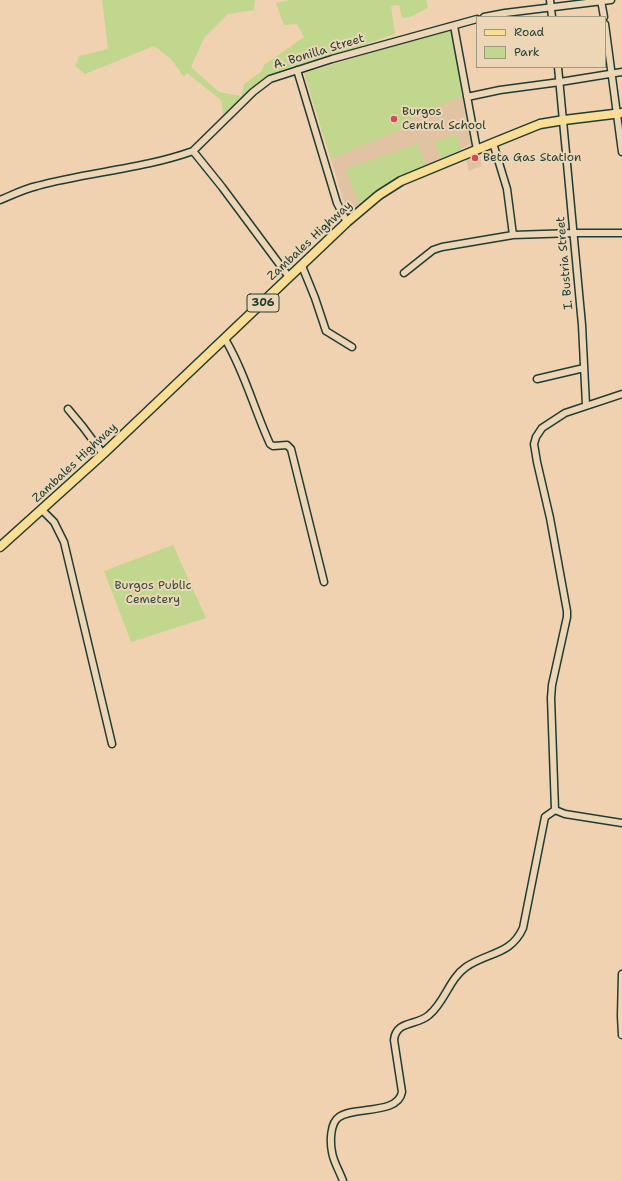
<!DOCTYPE html>
<html>
<head>
<meta charset="utf-8">
<style>
	body { margin:0 }
	#map { position:relative; width:622px; height:1181px; overflow:hidden; background:#f0d2b0; font-family:"Shantell Sans",sans-serif }
	canvas { display:block }
	.legend { position:absolute; left:476px; top:16px; width:130px; height:52px; box-sizing:border-box; background:#edd6b5; border:1px solid #9b9981; margin:0; padding:5px 7px; list-style:none; font-size:12px; color:#1f3d34 }
	.legend li { display:flex; align-items:center; gap:8px; height:20px }
	.legend b { width:20px; border:1px solid #9b9981 }
</style>
</head>
<body>
<div id="map">
<canvas width="622" height="1181"></canvas>
<ul class="legend">
<li><b style="height:5px;background:#fbde96"></b>Road</li>
<li><b style="height:11px;background:#c1d78d"></b>Park</li>
</ul>
</div>
<script>
const c = document.querySelector('canvas').getContext('2d');
c.lineJoin = 'round';
function fillPath(path, color) { c.fillStyle = color; c.fill(path, 'evenodd'); }
function strokePath(path, color, width, dash) { c.strokeStyle = color; c.lineWidth = width; c.lineCap = dash ? 'butt' : 'round'; c.setLineDash(dash || []); c.stroke(path); }
function write(font, color, halo, rows, align = 'center') {
  c.font = font + ' "Shantell Sans",sans-serif'; c.lineWidth = 4; c.setLineDash([]); c.textBaseline = 'middle'; c.strokeStyle = halo; c.fillStyle = color; for (const [text, x, y, turn = 0] of rows) {
    c.save(); c.translate(x, y); c.rotate((+turn || 0) * Math.PI / 180); c.textAlign = isNaN(turn) ? turn : align; if (halo) c.strokeText(text, 0, 0); c.fillText(text, 0, 0); c.restore();
  }
}
fillPath(new Path2D(`
	M452 29 474 143 399 178 373 193 348 215 304 73Z
	M479 152 482 166 469 171 465 157Z`), '#e1c3a4');
fillPath(new Path2D(`
	M102 0H255L254 10 228 14 204 38 191 67 219 92 241 96 244 84 262 71 264 65 304 37 297 24 284 25 276 3 290 0H426L428 8 410 17 402 18 399 5 391 6 395 34 278 75 245 97H242L244 99 224 120 221 100 187 73 184 77 171 59 154 46 85 74 75 66 79 56 108 49Z
	M452 29 465 95 410 119 411 125 331 159 304 73Z
	M456 134 461 150 441 158 434 142Z
	M418 144 426 165C403 177 380 188 360 205L345 169Z
	M173 545 206 618 131 642 104 571Z`), '#c1d78d');
const minor = new Path2D(`
	M550 0 552 17
	M601 0 604 17
	M484 17 505 13 611 0
	M605 24 622 152
	M454 26 477 150
	M558 67 582 325 586 405
	M297 70 337 203 347 222
	M467 97 500 90 560 82 622 72
	M493 143 507 189 513 235
	M193 151 222 187 289 277
	M0 200C12 195 24 189 37 186 88 172 143 169 193 151L253 92 270 79 332 59 477 19
	M302 266 315 298 326 331 352 347
	M404 273 433 250 442 247 513 235 574 233H622
	M225 339C245 373 254 409 270 444L273 446 287 445 291 449 324 582
	M537 379 584 368
	M68 409 83 427 103 454
	M42 510 54 522 64 542 112 744
	M555 810 551 698 552 685 567 617V611L550 518 537 462 534 444 536 437 542 428 565 413 622 394
	M555 810 565 814 622 823
	M622 974 621 1016 622 1035
	M343 1181C340 1172 333 1161 332 1152 330 1142 330 1123 339 1117 354 1106 398 1115 402 1092L394 1040C396 1020 417 1026 429 1015 445 1002 449 979 466 967 488 952 511 955 523 928L545 817 555 810`);
const major = new Path2D(`
	M0 547 103 454 347 222 379 195 401 181 493 143 540 124 564 120 622 113`);
strokePath(minor, '#1f3d34', 9);
strokePath(major, '#1f3d34', 11);
strokePath(minor, '#edd6b5', 6);
strokePath(major, '#fbde96', 8);
for (const [x, y, r, color] of [
	[394,119,4,"#d1495b"],
	[475,158,4,"#d1495b"]
]) { const dot = new Path2D(); dot.arc(x, y, r, 0, 2 * Math.PI); c.fillStyle = color; c.fill(dot); strokePath(dot, '#edd6b5', 1.5); }
for (const [x, y, w] of [
	[263,303,32]
]) { const box = new Path2D(); box.roundRect(x - w / 2, y - 9, w, 18, 3); c.fillStyle = '#edd6b5'; c.fill(box); strokePath(box, '#1f3d34', 1); }
write('bold 11px', '#1f3d34', null, [
	["306",263,303]
]);
write('12px', '#1f3d34', '#edd6b5', [
	["A. Bonilla Street",319,52,-17],
	["Zambales Highway",310,241,-43],
	["I. Bustria Street",565,263,-95],
	["Zambales Highway",75,463,-43]
]);
write('12px', '#1f3d34', '#edd6b5', [
	["Burgos",402,112],
	["Central School",402,126],
	["Beta Gas Station",483,158]
], 'left');
write('12px', '#2f4c3d', '#edd6b5', [
	["Burgos Public",153,586],
	["Cemetery",153,600]
]);
</script>
</body>
</html>
